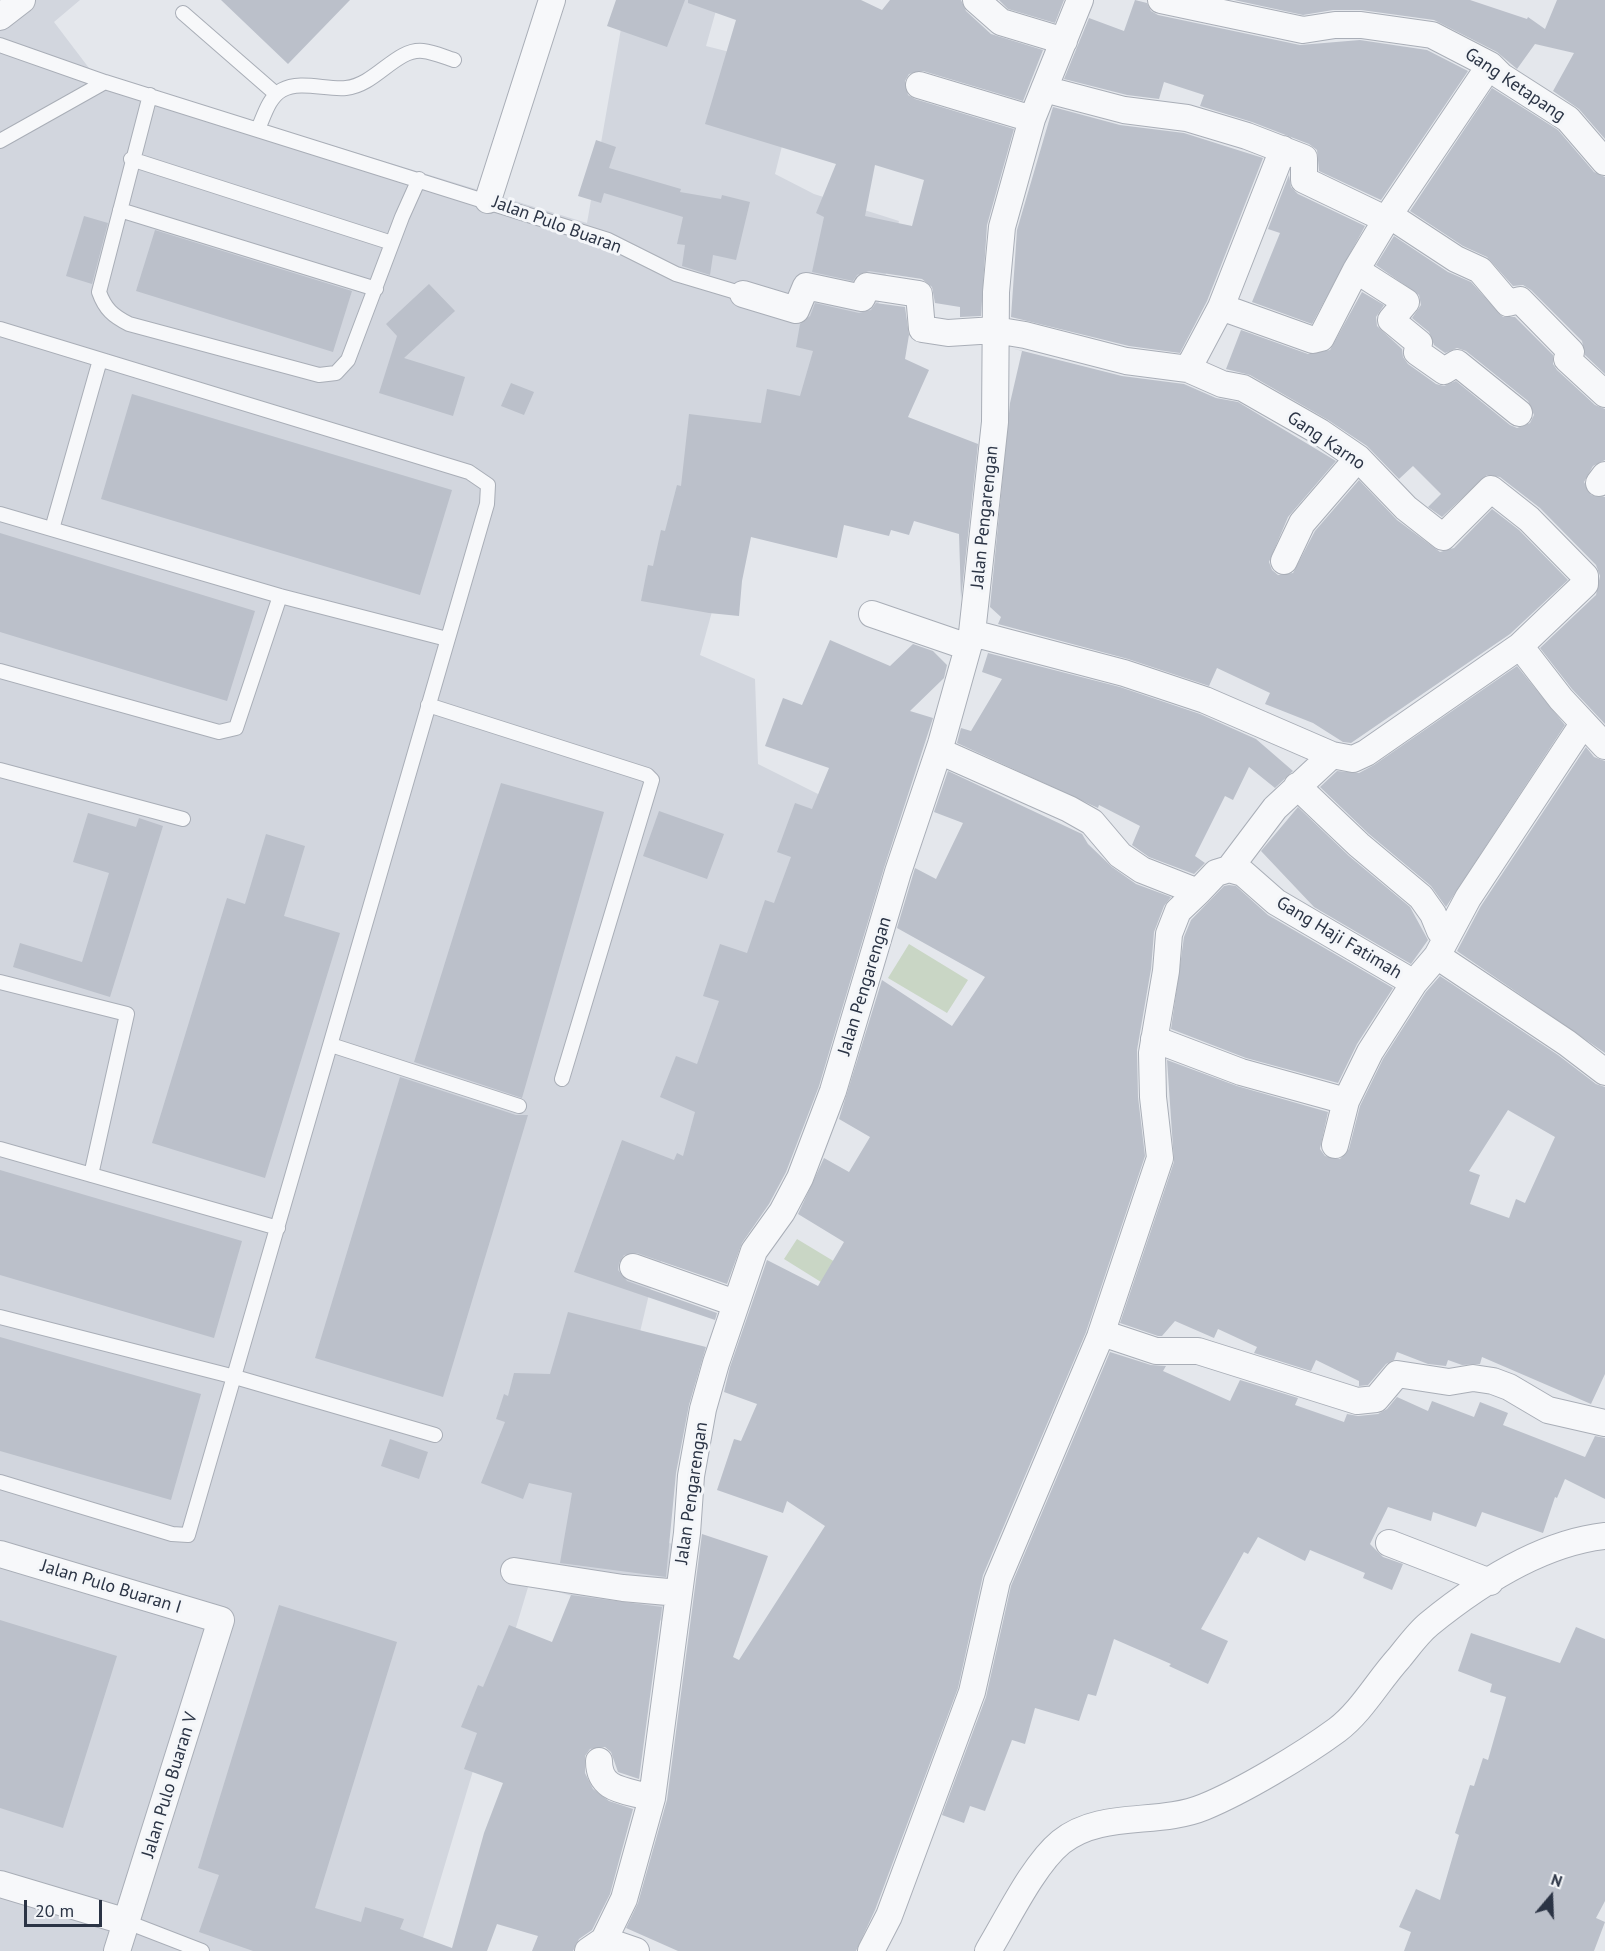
<!DOCTYPE html>
<html>
<head>
<meta charset="utf-8">
<style>
	body { margin:0 }
	#map { position:relative; width:1605px; height:1951px; overflow:hidden; background:#e4e7ec; font-family:"PT Sans",sans-serif }
	canvas { display:block }
	.north { position:absolute; left:1521px; top:1867px; width:60px; height:60px; -webkit-text-stroke:4px #f4f6f9; paint-order:stroke; rotate:19deg; font-size:16px; font-weight:700; line-height:24px; text-align:center; color:#2b3445 }
	.north::after { content:''; display:block; margin:auto; width:21px; height:27px; background:#2b3445; clip-path:polygon(50% 0,100% 100%,50% 72%,0 100%) }
	.scale { position:absolute; left:24px; top:1900px; width:78px; height:27px; box-sizing:border-box; border:3px solid #2b3445; border-top:0; padding-left:8px; font-size:18px; line-height:21px; white-space:nowrap; color:#2b3445; -webkit-text-stroke:4px #f4f6f9; paint-order:stroke }
</style>
</head>
<body>
<div id="map">
<canvas width="1605" height="1951"></canvas>
<div class="north">N</div>
<div class="scale">20 m</div>
</div>
<script>
const c = document.querySelector('canvas').getContext('2d');
c.lineJoin = 'round';
function fillPath(path, color) { c.fillStyle = color; c.fill(path, 'evenodd'); }
function strokePath(path, color, width, dash) { c.strokeStyle = color; c.lineWidth = width; c.lineCap = dash ? 'butt' : 'round'; c.setLineDash(dash || []); c.stroke(path); }
function write(font, color, halo, rows, align = 'center') {
  c.font = font + ' "PT Sans",sans-serif'; c.lineWidth = 6; c.setLineDash([]); c.textBaseline = 'middle'; c.strokeStyle = halo; c.fillStyle = color; for (const [text, x, y, turn = 0] of rows) {
    c.save(); c.translate(x, y); c.rotate((+turn || 0) * Math.PI / 180); c.textAlign = isNaN(turn) ? turn : align; if (halo) c.strokeText(text, 0, 0); c.fillText(text, 0, 0); c.restore();
  }
}
fillPath(new Path2D(`
	M0 0H80L54 22 92 72 587 223 626 0H719L706 46 801 70 775 174 814 194 899 221 845 438H760L700 655 755 679 758 764 880 825 692 1182 650 1290 607 1471 655 1541 681 1545 674 1624 529 1584 419 1951H0Z`), '#d2d6de');
fillPath(new Path2D(`
	M909 944 968 980 947 1013 888 978Z
	M797 1239 850 1271 837 1292 784 1259Z`), '#c9d6c5');
fillPath(new Path2D(`
	M221 0H350L288 64Z
	M616 0H685L667 47 607 26Z
	M688 0H861L882 10 890 0H961L966 11 991 34 1043 50 1023 101 923 71 909 74 905 81 908 95 915 99 1014 129 987 225 981 316 960 317V307L935 303 932 287 922 279 869 271 857 275 853 281 812 272 824 217 816 213 836 164 705 124 736 20 688 3ZM875 165 924 180 912 226 865 216Z
	M999 0H1064L1055 23 1008 9Z
	M1135 0 1147 3 1151 11 1158 15 1300 45 1360 40 1427 50 1468 71 1381 200 1319 171 1317 150 1309 144 1252 122 1200 106 1204 95 1164 82 1159 99 1127 95 1064 79 1089 18 1124 31Z
	M1234 0H1470L1527 19 1528 17 1545 29 1557 0H1605V139L1579 109 1553 91 1574 53 1535 44 1517 69 1497 52 1434 20 1361 10H1333L1303 15Z
	M1492 88 1558 130 1594 172 1605 177V374L1585 355 1582 341 1531 290 1523 285 1513 286 1487 257 1463 246 1410 211Z
	M1053 107 1120 125 1184 133 1263 158 1207 301 1180 353 1129 346 1011 317 1017 230Z
	M596 140 616 147 609 168 681 189 680 192 721 199 722 195 750 202 736 260 713 255 710 275 682 266 685 245 677 244 683 217 604 193 601 203 578 196Z
	M1289 175 1291 187 1298 194 1365 226 1312 324 1252 302 1280 233 1268 229Z
	M84 216 108 223 92 284 66 276Z
	M155 230 352 291 333 352 136 291Z
	M1394 236 1448 272 1471 282 1503 317H1515L1553 355V364L1557 370 1595 405 1605 409V460L1593 466 1584 482 1591 495 1605 497V724L1572 689 1540 648 1596 595 1600 576 1596 565 1540 508 1500 477 1487 475 1442 517 1428 507 1441 494 1413 466 1399 479 1367 446 1328 420 1250 375 1226 369 1241 330 1308 354 1330 350 1362 292 1384 305 1376 317 1377 326 1402 349 1403 357 1408 364 1436 384 1444 386 1456 381 1510 425 1517 428 1530 423 1534 415 1528 401 1466 351 1457 348 1445 353 1434 345 1429 332 1412 318 1421 305 1419 295 1376 265Z
	M429 284 455 311 404 358 465 377 453 416 379 393 397 336 386 324Z
	M815 303 859 313 871 310 876 303 905 307 909 335 905 359 929 370 908 417 978 444 961 599 959 534 914 521 909 535 891 530 889 536 844 525 837 558 751 537 742 581 739 616 709 613 641 601 648 565 653 566 661 530 665 531 677 485 681 486 689 414 761 423 767 389 800 396 813 351 796 347 800 324 810 316Z
	M1011 348 1122 376 1184 384 1216 398 1238 402 1336 461 1288 517 1269 562 1272 570 1278 575 1293 573 1315 531 1359 480 1397 520 1440 552 1454 548 1492 509 1519 530 1568 580 1510 634 1351 743 1343 742 1313 723 1265 704 1270 693 1217 668 1209 686 1128 659 998 624 1001 617 990 607 1010 403 1022 351Z
	M511 383 534 392 524 415 501 406Z
	M132 394 452 490 420 595 101 499Z
	M0 533 255 611 227 701 0 632Z
	M830 640 890 666 913 644 933 651 947 665 944 678 910 711 933 718 884 868 819 1086 786 1172 769 1204 742 1243 727 1284 637 1253 624 1255 619 1263 618 1270 627 1281 717 1313 715 1320 574 1272 622 1140 674 1160 677 1153 683 1156 695 1112 660 1097 676 1056 697 1064 719 1001 703 996 720 944 747 953 765 900 774 903 791 857 777 852 795 803 812 809 829 768 765 746 783 698 802 705Z
	M988 653 1120 687 1200 714 1256 739 1293 771 1275 788 1249 767 1233 800 1225 796 1195 856 1205 863 1194 874 1149 857 1132 845 1140 826 1099 805 1098 808 957 743 961 728 971 731 1002 679 982 672Z
	M1517 666 1565 725 1446 907 1431 886 1369 834 1320 787 1337 771 1359 773 1374 765Z
	M1586 747 1594 757 1605 761V1053L1457 951 1481 906Z
	M948 771 1082 834 1088 844 1112 867 1136 884 1171 897 1164 906 1154 932 1151 969 1137 1050 1138 1097 1145 1156 1086 1332 983 1575 958 1688 875 1910 856 1951H678L626 1928 638 1903 667 1800 702 1534 768 1556 733 1657 739 1660 825 1526 787 1501 783 1513 717 1490 734 1439 741 1441 757 1404 724 1392 730 1367 767 1260 818 1286 844 1242 798 1214 824 1158 849 1172 870 1137 839 1119 882 980 952 1026 985 977 897 928 915 868 936 879 963 823 934 812Z
	M501 783 604 812 522 1098 414 1062Z
	M1298 807 1349 856 1410 907 1428 940 1411 964 1314 907 1261 851Z
	M659 811 724 834 707 879 643 856Z
	M88 813 136 827 139 818 163 826 110 997 13 967 20 943 82 962 109 873 73 862Z
	M266 834 305 846 284 916 340 933 265 1178 152 1143 227 898 245 904Z
	M1229 885 1236 886 1268 915 1393 988 1357 1044 1338 1083 1246 1058 1171 1029 1184 937 1191 920 1224 886Z
	M1440 976 1558 1055 1596 1084 1605 1087V1374L1591 1404 1482 1357 1480 1364 1462 1365 1448 1360 1446 1366 1428 1364 1397 1352 1394 1360 1386 1364 1368 1385 1359 1386V1381L1316 1360 1311 1371 1254 1353 1257 1347 1218 1329 1214 1338 1175 1321 1162 1336H1158L1120 1323 1174 1162 1167 1060 1237 1086 1328 1112 1320 1149 1325 1156 1340 1159 1349 1149 1360 1106 1383 1059 1426 992ZM1508 1110 1555 1137 1525 1203 1516 1199 1509 1218 1470 1204 1480 1175 1469 1171Z
	M400 1077 516 1115H528L443 1397 315 1358Z
	M0 1170 242 1241 214 1338 0 1275Z
	M568 1312 706 1347 689 1405 676 1473 666 1577 560 1563 572 1493 529 1483 523 1499 481 1483 505 1422 496 1419 504 1394 508 1396 514 1373 550 1374Z
	M0 1337 201 1394 171 1500 0 1451Z
	M1110 1352 1151 1365 1166 1366 1163 1371 1230 1401 1240 1380 1298 1398 1295 1405 1344 1422 1347 1414 1358 1416 1378 1414 1387 1409 1397 1397 1428 1411 1432 1401 1474 1417 1480 1402 1508 1413 1503 1425 1585 1457 1595 1436 1605 1438V1499L1565 1479 1557 1498 1555 1497 1543 1533 1482 1512 1476 1527 1433 1512 1431 1521 1388 1507 1370 1544 1383 1557 1403 1564 1392 1590 1363 1578 1365 1573 1310 1550 1305 1561 1258 1537 1248 1554 1244 1552 1201 1629 1228 1641 1208 1684 1169 1666 1171 1664 1114 1639 1096 1696 1088 1694 1079 1721 1035 1708 1025 1744 1012 1740 985 1811 970 1806 964 1823 942 1815 986 1697 1011 1586Z
	M390 1439 428 1452 419 1479 381 1466Z
	M571 1595 662 1607 639 1779 618 1772 611 1752 605 1747 590 1749 585 1756V1773L593 1789 609 1801 633 1809 610 1894 592 1930 579 1939 573 1951H532L538 1936 497 1924 487 1951H253L199 1932 219 1875 198 1868 279 1605 397 1642 315 1908 361 1922 365 1907 404 1919 400 1929 452 1948 484 1833 503 1783 464 1769 477 1733 461 1727 478 1685 483 1687 509 1625 552 1642Z
	M0 1620 117 1656 63 1828 0 1808Z
	M1576 1627 1605 1639V1901L1596 1918 1605 1922 1594 1951H1404L1411 1932 1399 1927 1416 1889 1440 1900 1459 1835 1455 1833 1470 1785 1474 1786 1483 1758 1488 1760 1506 1697 1490 1692 1492 1684 1458 1671 1471 1633 1560 1663Z`), '#bbc0ca');
const service = new Path2D(`
	M183 13 276 94
	M0 45 105 82 608 240 676 274 743 294
	M150 95 99 292C105 309 113 316 129 324L319 375 336 373 348 360 402 217 419 179
	M258 129C264 116 269 97 282 90 300 80 326 90 346 88 376 85 396 48 423 51 434 52 444 57 454 60
	M0 141 105 82
	M131 159 392 243
	M120 210 376 289
	M0 329 469 472 488 485 487 504 188 1535 172 1534 0 1482
	M0 514 280 596 447 639
	M52 529 100 360
	M0 671 219 732 236 728 280 596
	M428 705 647 775 652 780 562 1079
	M0 770 183 819
	M0 982 127 1014 91 1175
	M331 1045 519 1106
	M0 1149 278 1228
	M0 1317 235 1377 435 1435
	M127 1922 202 1951`);
const minor = new Path2D(`
	M976 0 1001 22 1064 41
	M1161 0 1303 30 1335 25H1361L1432 35 1490 65 1501 76 1568 119 1605 162
	M0 17 22 0
	M919 85 1032 119
	M1044 89 1124 110 1187 118 1247 136 1304 158V180L1379 216 1389 215 1456 259 1480 270 1508 303 1520 300 1571 352 1567 359 1605 394
	M488 200 552 0
	M1356 270 1406 302 1391 320 1419 343 1417 352 1444 371 1457 363 1519 413
	M743 294 796 310 806 286 862 298 867 286 919 294 922 329 948 333 995 330 1025 335 1126 361 1188 369 1222 384 1243 388 1320 432 1358 458 1406 508 1443 537 1491 489 1529 519 1585 576V584L1520 646 1366 753 1353 759 1332 755 1205 700 1124 673 972 633
	M1221 307 1313 340 1321 338 1356 270 1389 215 1490 65
	M1188 369 1221 307 1283 149
	M1599 483 1605 475
	M1284 561 1302 523 1358 458
	M872 614 968 647
	M1520 646 1561 699 1605 746
	M939 751 1069 809 1092 822 1120 855 1142 870 1198 892 1216 873 1229 869 1243 873 1276 902 1414 983 1437 956 1468 898 1583 724
	M1297 786 1359 845 1421 897 1433 914 1440 931 1446 938
	M1229 869 1275 808 1332 755
	M1437 956 1567 1043 1605 1072
	M1154 1039 1241 1072 1346 1101
	M1335 1145 1346 1101 1370 1052 1414 983
	M633 1267 735 1303
	M1102 1333 1156 1351H1198L1357 1401 1376 1399 1397 1374 1449 1382 1473 1378 1493 1381 1509 1387 1548 1410 1605 1423
	M1389 1543 1490 1582
	M0 1554 221 1620 117 1951
	M514 1571 623 1588 679 1593
	M599 1761C599 1792 627 1790 652 1798
	M0 1884 127 1922
	M604 1940 636 1951
	M588 1951 604 1940 624 1899 652 1798 687 1533 691 1476 703 1409 716 1363 754 1251 782 1212 800 1178 833 1091 898 872 941 744 972 633 995 422 996 292 1002 227 1032 119 1080 0
	M871 1951 889 1916 972 1692 997 1581 1100 1337 1160 1158 1153 1097 1152 1053 1166 971 1169 934 1178 911 1198 892
	M988 1951C1007 1920 1033 1865 1061 1842 1101 1810 1158 1826 1204 1807 1243 1791 1303 1755 1337 1730 1362 1711 1378 1681 1399 1658 1408 1647 1418 1633 1429 1624 1477 1585 1542 1543 1605 1536`);
strokePath(service, '#a9aeb7', 16);
strokePath(minor, '#a9aeb7', 28);
strokePath(service, '#f7f8fa', 14);
strokePath(minor, '#f7f8fa', 26);
write('18px', '#2b3445', '#f4f6f9', [
	["Gang Ketapang",1515,85,34],
	["Jalan Pulo Buaran",557,225,20],
	["Gang Karno",1326,441,34],
	["Jalan Pengarengan",985,517,-84],
	["Gang Haji Fatimah",1339,938,31],
	["Jalan Pengarengan",865,986,-73],
	["Jalan Pengarengan",692,1493,-82],
	["Jalan Pulo Buaran I",111,1587,17],
	["Jalan Pulo Buaran V",170,1785,-73]
]);
</script>
</body>
</html>
